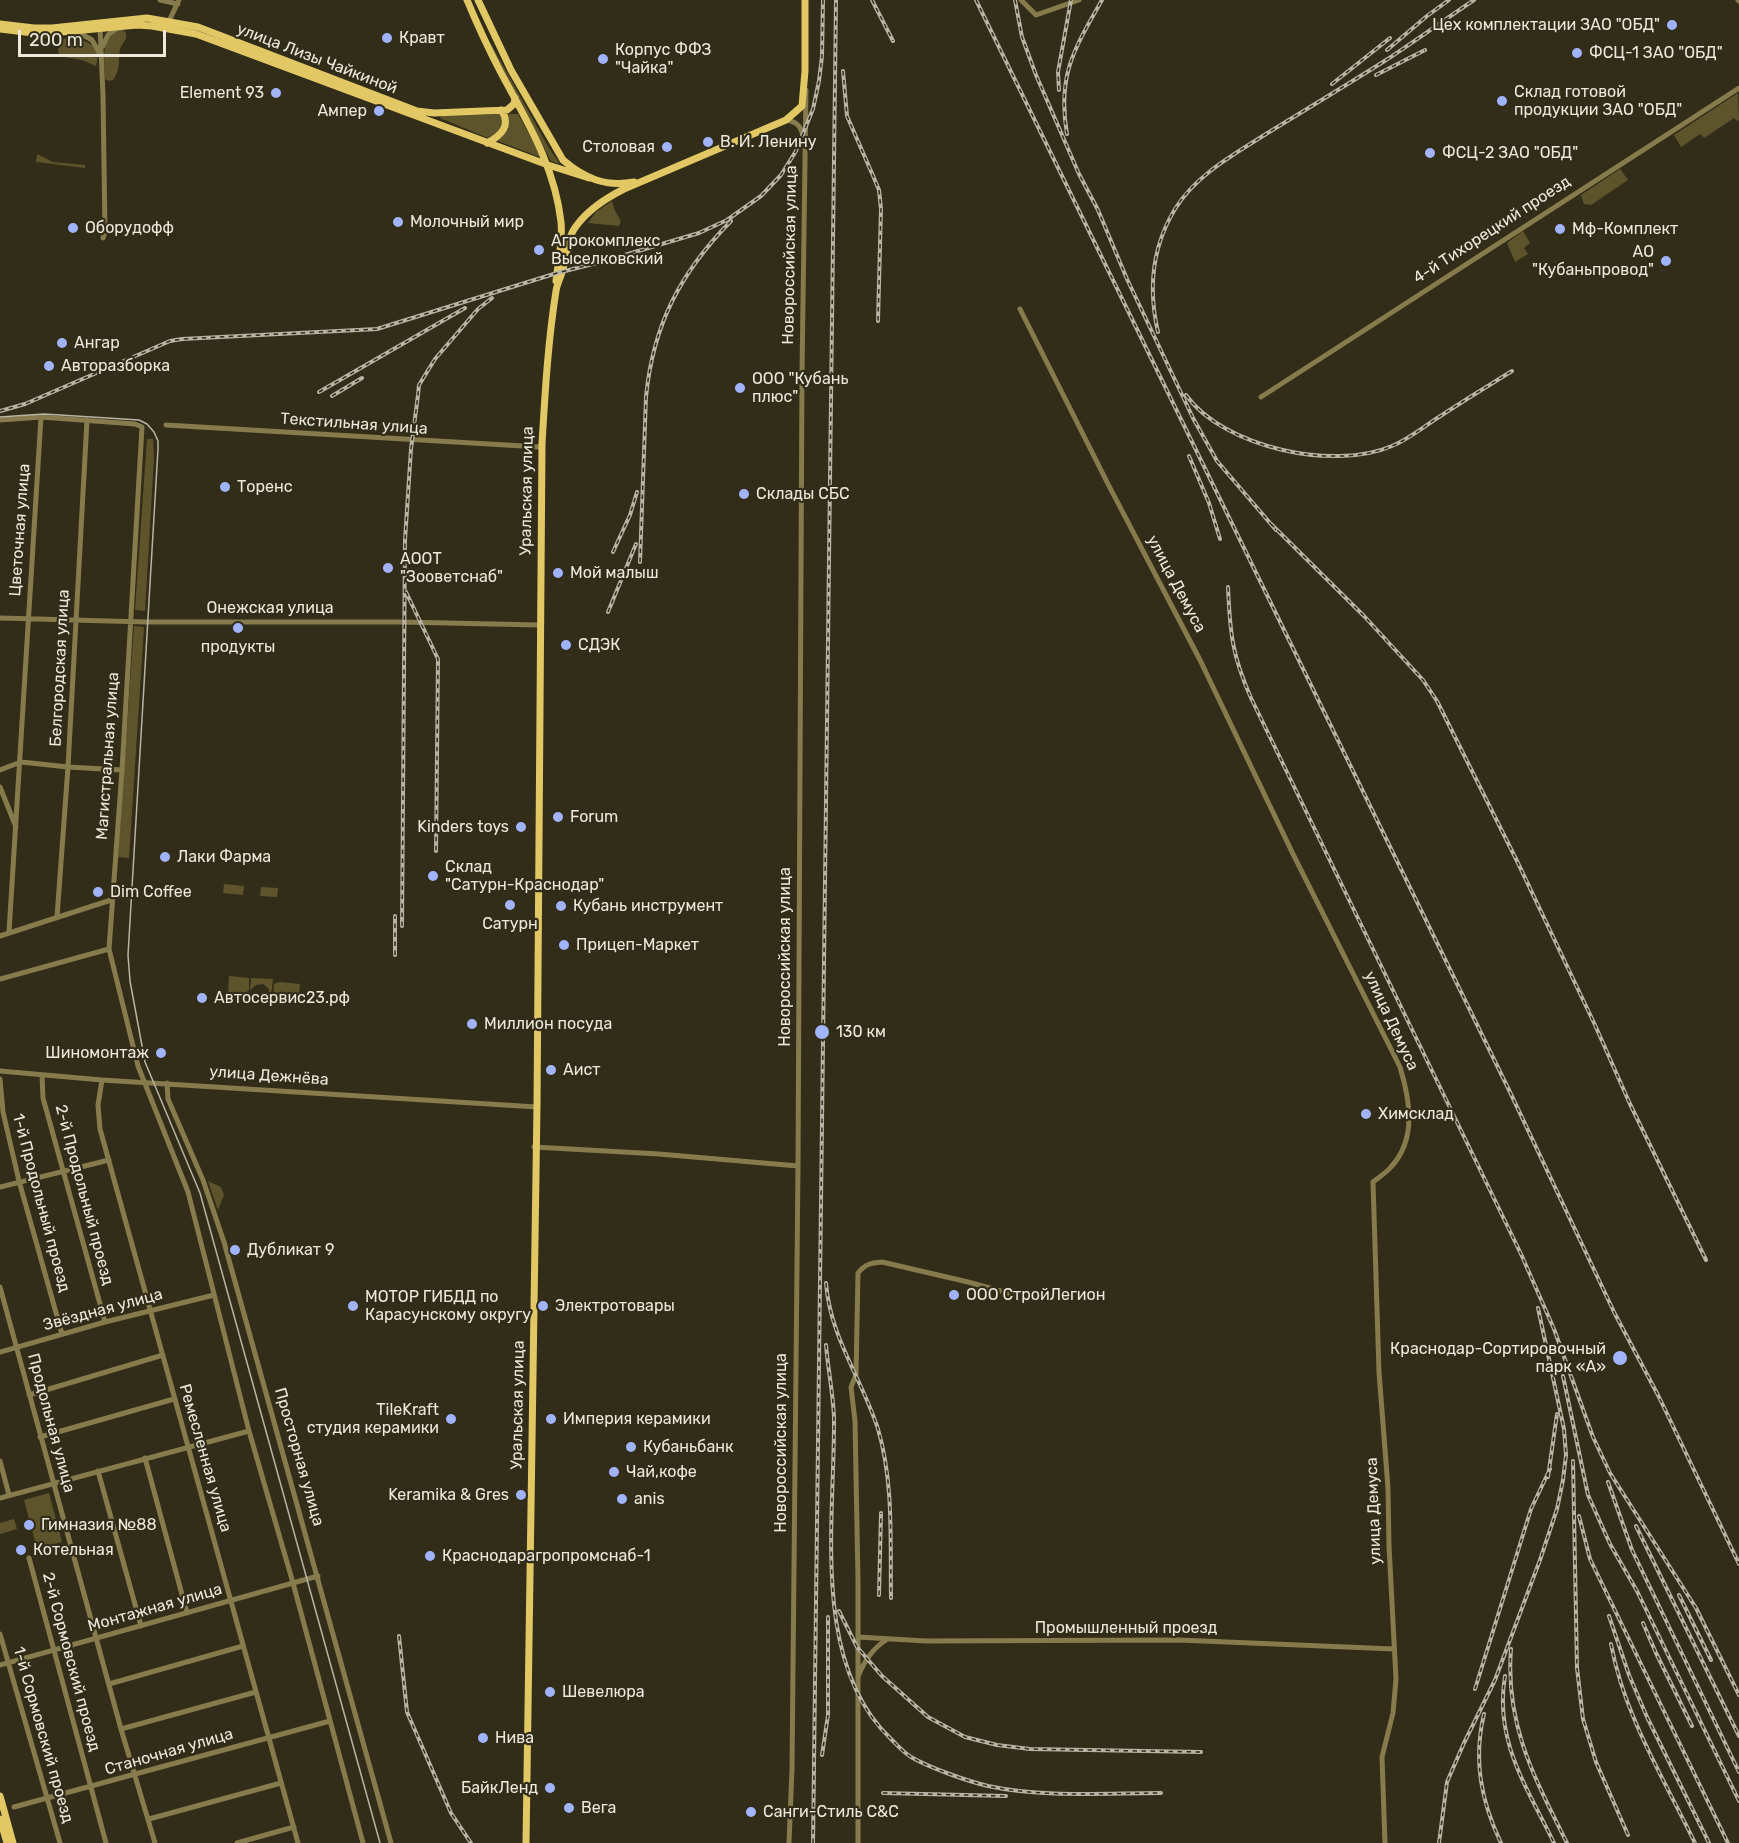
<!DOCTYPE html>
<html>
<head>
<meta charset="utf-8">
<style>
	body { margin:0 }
	#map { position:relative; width:1739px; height:1843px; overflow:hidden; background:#322d19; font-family:Rubik,sans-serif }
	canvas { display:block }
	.scale { position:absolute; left:18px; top:30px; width:148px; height:27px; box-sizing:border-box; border:3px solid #ece9dc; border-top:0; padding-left:8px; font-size:18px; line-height:21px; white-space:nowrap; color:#ece9dc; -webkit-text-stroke:4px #322d19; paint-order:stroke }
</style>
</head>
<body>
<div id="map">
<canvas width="1739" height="1843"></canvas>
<div class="scale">200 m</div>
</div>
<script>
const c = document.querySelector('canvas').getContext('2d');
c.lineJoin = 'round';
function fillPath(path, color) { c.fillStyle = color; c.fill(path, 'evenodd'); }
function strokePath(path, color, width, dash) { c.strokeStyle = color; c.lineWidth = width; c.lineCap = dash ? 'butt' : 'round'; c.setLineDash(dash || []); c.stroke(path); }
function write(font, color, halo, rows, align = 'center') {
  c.font = font + ' Rubik,sans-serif'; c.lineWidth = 4.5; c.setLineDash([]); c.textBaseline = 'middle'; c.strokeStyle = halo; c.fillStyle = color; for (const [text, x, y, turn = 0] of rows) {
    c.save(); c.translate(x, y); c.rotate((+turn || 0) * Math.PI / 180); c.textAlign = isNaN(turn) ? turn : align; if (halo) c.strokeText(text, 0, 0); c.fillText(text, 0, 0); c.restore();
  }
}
fillPath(new Path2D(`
	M121 28 126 33C127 40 124 41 121 47 116 59 123 66 113 80L109 81 105 79C105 58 99 40 121 28Z
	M68 38C85 40 103 44 96 66L82 60 59 56 58 47 62 39Z
	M491 44 549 148 560 164 551 161 489 45Z
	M1738 93 1739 120 1737 121 1734 118 1704 138 1700 134 1681 147 1674 135Z
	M500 114C506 124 500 135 488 138L440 118 442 116Z
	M507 114H518L542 158 498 141C507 133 511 125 507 114Z
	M37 154 53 162 85 165V168L36 162Z
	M1620 169 1628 180 1591 205 1584 204 1581 195Z
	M612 201 615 211 621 221 619 226 588 223 596 212Z
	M1523 231 1530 243 1524 248 1528 254 1515 262 1507 243Z
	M147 439H153L154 457 145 611 135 610Z
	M134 626 144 627 129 858 118 857Z
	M224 884 244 886 243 895 223 893Z
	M261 887 278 888 277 897 260 896Z
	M229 976 249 978V990L242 996 228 995Z
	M251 978 273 979 271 996H268L269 989 263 984 256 985 250 990Z
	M279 982 300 984 299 995 278 993 273 995 274 984Z
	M208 1181 221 1187 224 1195 218 1210Z
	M49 1493 62 1542 37 1549 24 1500Z
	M14 1519 17 1529 0 1534V1523Z`), '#5e542c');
strokePath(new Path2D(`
	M160 0 178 4
	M1021 0 1036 15 1079 0
	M1738 0 1739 1
	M169 21 179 0
	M100 27 103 95 105 232 103 238
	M76 31 92 40 100 54
	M103 46 108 35 117 28
	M786 120C799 122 802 128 804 141
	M1020 309 1108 484 1200 660 1292 852 1400 1067C1410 1100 1417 1139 1391 1167 1386 1173 1379 1177 1373 1182L1379 1372 1388 1488 1389 1546 1396 1679 1393 1713 1382 1757 1385 1843
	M1261 397 1739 88
	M0 420 41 417 135 424 142 427 122 770 109 949 138 1066 188 1192 249 1431 293 1583 363 1843
	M166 425 540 447
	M0 618 146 622H401L539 625
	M0 770 21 762 68 767 122 770
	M0 787 16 827
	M57 917 68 767 87 420
	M9 932 41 417
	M0 936 111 900
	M0 979 109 949
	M0 1071 102 1080 537 1107
	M42 1075 43 1098 105 1322
	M0 1079 3 1112 19 1181 62 1334
	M102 1080 98 1105 100 1129 298 1843
	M167 1083 168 1099 203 1180 224 1242 391 1843
	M534 1147 659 1154 798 1166
	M0 1187 109 1160
	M0 1287 121 1729 155 1843
	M0 1352 105 1322 214 1295
	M29 1395 163 1355
	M40 1437 174 1399
	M145 1458 187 1613
	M0 1461 9 1495
	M98 1471 141 1626
	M0 1498 249 1431
	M29 1558 106 1843
	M0 1634 60 1843
	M858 1637 926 1641 1179 1640 1394 1649
	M0 1665 318 1576
	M858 1677C864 1661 872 1649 886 1640
	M109 1684 243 1646
	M121 1729 256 1692
	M14 1807 330 1721
	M149 1819 281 1783
	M237 1843 294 1827
	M789 1843 792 1769 798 1166 802 373 806 90
	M858 1843V1580L855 1421 851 1387 856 1375 858 1273C865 1264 871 1263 882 1262L968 1282 1015 1295`), '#867b4d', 5);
strokePath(new Path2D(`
	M467 0C477 24 488 48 500 71 526 120 555 166 561 222 563 242 558 262 556 281
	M478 0 511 70 563 160C585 179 606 187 634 182
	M0 24 34 28H52L147 18 198 27 417 111 434 113 507 110 514 104 515 98
	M0 29 41 34 137 25 152 26 196 34 548 165 589 178
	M487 143C501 136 512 125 501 110
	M0 1796 13 1843
	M0 1819 7 1843
	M526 1843 537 1106 542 444C545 393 548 341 556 291 557 284 561 277 563 269 567 254 567 237 577 225 589 209 606 198 624 189L786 120 802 106 805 71V0`), '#e1c864', 7);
strokePath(new Path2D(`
	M0 417 44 414 139 420 147 424 154 432 158 441V449L128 955 130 981 145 1062 200 1193 380 1843`), '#b8b4a5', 1.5);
const rail = new Path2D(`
	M872 0 893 41
	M976 0 1509 1090 1615 1314 1659 1397 1739 1564
	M1015 0 1022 37 1036 75 1079 174 1098 210 1127 279 1193 418 1217 461 1276 530
	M1387 50 1427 16 1449 0
	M843 71 847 116 874 178 879 190 881 209 878 321
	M1376 75 1425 50
	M1332 84 1390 38
	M1059 90 1058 72 1071 0
	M1067 134C1057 76 1074 49 1102 0
	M1158 332C1148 289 1152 247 1175 209 1196 175 1233 155 1266 134 1305 110 1345 86 1383 62 1414 42 1444 20 1474 0
	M319 392 465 308
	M1186 395C1224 448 1334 471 1392 446 1409 439 1423 427 1439 417 1463 401 1488 386 1512 371
	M332 396 362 378
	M0 411 25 404 170 341 182 339 377 329 557 273 601 262 699 233 727 220 761 196 781 175 796 151 813 109 819 81 822 56 823 0
	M1189 456 1209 503 1220 539
	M1271 524 1364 616 1423 680 1437 701 1517 861 1595 1025 1630 1104 1706 1260
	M613 552 630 515 637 492
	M640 562 646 397C653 325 680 273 731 221
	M1228 587C1230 633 1232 655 1251 698L1521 1254 1554 1329 1593 1437 1610 1473 1696 1608 1739 1695
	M406 592 438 659 436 851
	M608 612 636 544
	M402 926 405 540 411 449 418 395 419 385 435 359 478 309 492 298
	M395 955V916
	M826 1283C830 1337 862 1379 878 1429 894 1483 890 1542 891 1598
	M826 1345C828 1369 833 1393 834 1417 835 1519 810 1662 891 1739 897 1745 904 1753 911 1757 930 1768 967 1781 988 1786 1044 1798 1104 1793 1161 1793
	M1563 1376 1588 1495 1610 1544 1637 1591 1739 1801
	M1573 1461 1577 1668 1583 1719 1596 1762 1628 1835
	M1548 1477 1557 1414
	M1608 1482 1632 1550 1739 1772
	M1579 1516 1590 1559 1728 1843
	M1636 1526 1739 1736
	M879 1595 881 1513
	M1679 1595 1711 1660
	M839 1611 857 1647 882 1676 928 1717 965 1737 997 1745 1030 1749 1201 1752
	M1609 1616 1629 1675 1647 1717 1709 1843
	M1643 1623 1656 1653 1692 1726
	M399 1636 407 1712 451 1813 471 1843
	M1611 1644C1624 1715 1664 1779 1695 1843
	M1511 1649C1505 1724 1534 1777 1567 1843
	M1505 1676C1494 1741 1527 1787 1554 1843
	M1475 1689 1531 1509 1550 1469
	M1484 1714C1473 1760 1481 1801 1501 1843
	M822 1755 828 1715V1617
	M883 1793 1006 1796
	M813 1843 836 0
	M1439 1843 1447 1782 1464 1743 1495 1680 1540 1560 1557 1509 1563 1480 1566 1455 1564 1429 1538 1308`);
strokePath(rail, '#b8b4a5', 4);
strokePath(rail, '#322d19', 1.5, [4.5]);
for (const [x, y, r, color] of [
	[1672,25,6,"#a1b3fd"],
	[387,38,6,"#a1b3fd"],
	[1577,53,6,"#a1b3fd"],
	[603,59,6,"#a1b3fd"],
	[276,93,6,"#a1b3fd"],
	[1502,101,6,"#a1b3fd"],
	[379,111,6,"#a1b3fd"],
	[708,142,6,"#a1b3fd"],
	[667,147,6,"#a1b3fd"],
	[1430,153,6,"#a1b3fd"],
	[398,222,6,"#a1b3fd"],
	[73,228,6,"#a1b3fd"],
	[1560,229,6,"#a1b3fd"],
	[539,250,6,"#a1b3fd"],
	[1666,261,6,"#a1b3fd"],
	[62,343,6,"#a1b3fd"],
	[49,366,6,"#a1b3fd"],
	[740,388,6,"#a1b3fd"],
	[225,487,6,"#a1b3fd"],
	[744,494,6,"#a1b3fd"],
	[388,568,6,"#a1b3fd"],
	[558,573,6,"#a1b3fd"],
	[238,628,6,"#a1b3fd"],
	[566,645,6,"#a1b3fd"],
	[558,817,6,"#a1b3fd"],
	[521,827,6,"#a1b3fd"],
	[165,857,6,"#a1b3fd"],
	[433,876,6,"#a1b3fd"],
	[98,892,6,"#a1b3fd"],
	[510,905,6,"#a1b3fd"],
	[561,906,6,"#a1b3fd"],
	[564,945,6,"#a1b3fd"],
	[202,998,6,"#a1b3fd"],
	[472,1024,6,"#a1b3fd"],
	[822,1032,8,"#a1b3fd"],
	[161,1053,6,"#a1b3fd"],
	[551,1070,6,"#a1b3fd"],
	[1366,1114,6,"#a1b3fd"],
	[235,1250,6,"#a1b3fd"],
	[954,1295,6,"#a1b3fd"],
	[353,1306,6,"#a1b3fd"],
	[543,1306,6,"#a1b3fd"],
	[1620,1358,8,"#a1b3fd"],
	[451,1419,6,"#a1b3fd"],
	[551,1419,6,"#a1b3fd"],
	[631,1447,6,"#a1b3fd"],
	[614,1472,6,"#a1b3fd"],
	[521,1495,6,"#a1b3fd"],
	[622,1499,6,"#a1b3fd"],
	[29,1525,6,"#a1b3fd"],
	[21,1550,6,"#a1b3fd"],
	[430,1556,6,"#a1b3fd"],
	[550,1692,6,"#a1b3fd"],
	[483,1738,6,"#a1b3fd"],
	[550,1788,6,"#a1b3fd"],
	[569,1808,6,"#a1b3fd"],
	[751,1812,6,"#a1b3fd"]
]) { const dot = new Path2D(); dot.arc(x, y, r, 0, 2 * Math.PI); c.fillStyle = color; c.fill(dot); strokePath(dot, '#322d19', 2); }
write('16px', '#ece9dc', '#322d19', [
	["Цех комплектации ЗАО \"ОБД\"",1660,25,"right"],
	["Кравт",399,38],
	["Корпус ФФЗ",615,50],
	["\"Чайка\"",615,68],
	["ФСЦ-1 ЗАО \"ОБД\"",1589,53],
	["Склад готовой",1514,92],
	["продукции ЗАО \"ОБД\"",1514,110],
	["Element 93",264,93,"right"],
	["Ампер",367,111,"right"],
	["В. И. Ленину",720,142],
	["Столовая",655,147,"right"],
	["ФСЦ-2 ЗАО \"ОБД\"",1442,153],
	["Молочный мир",410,222],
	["Оборудофф",85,228],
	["Мф-Комплект",1572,229],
	["Агрокомплекс",551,241],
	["Выселковский",551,259],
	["АО",1654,252,"right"],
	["\"Кубаньпровод\"",1654,270,"right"],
	["Ангар",74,343],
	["Авторазборка",61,366],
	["ООО \"Кубань",752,379],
	["плюс\"",752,397],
	["Торенс",237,487],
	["Склады СБС",756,494],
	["АООТ",400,559],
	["\"Зооветснаб\"",400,577],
	["Мой малыш",570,573],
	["СДЭК",578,645],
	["продукты",238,647,"center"],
	["Forum",570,817],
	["Kinders toys",509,827,"right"],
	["Лаки Фарма",177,857],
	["Склад",445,867],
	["\"Сатурн-Краснодар\"",445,885],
	["Dim Coffee",110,892],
	["Кубань инструмент",573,906],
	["Сатурн",510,924,"center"],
	["Прицеп-Маркет",576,945],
	["Автосервис23.рф",214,998],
	["Миллион посуда",484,1024],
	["130 км",836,1032],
	["Шиномонтаж",149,1053,"right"],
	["Аист",563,1070],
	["Химсклад",1378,1114],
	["Дубликат 9",247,1250],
	["ООО СтройЛегион",966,1295],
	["МОТОР ГИБДД по",365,1297],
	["Карасунскому округу",365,1315],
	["Электротовары",555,1306],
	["Краснодар-Сортировочный",1606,1349,"right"],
	["парк «А»",1606,1367,"right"],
	["TileKraft",439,1410,"right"],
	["студия керамики",439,1428,"right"],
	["Империя керамики",563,1419],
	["Кубаньбанк",643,1447],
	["Чай,кофе",626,1472],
	["Keramika & Gres",509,1495,"right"],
	["anis",634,1499],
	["Гимназия №88",41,1525],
	["Котельная",33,1550],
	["Краснодарагропромснаб-1",442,1556],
	["Шевелюра",562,1692],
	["Нива",495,1738],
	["БайкЛенд",538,1788,"right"],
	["Вега",581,1808],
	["Санги-Стиль C&C",763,1812]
], 'left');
write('16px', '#ece9dc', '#322d19', [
	["улица Лизы Чайкиной",317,59,21],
	["4-й Тихорецкий проезд",1492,230,-33],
	["Новороссийская улица",790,255,-89],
	["Текстильная улица",354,424,4],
	["Уральская улица",527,491,-89],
	["Цветочная улица",20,530,-86],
	["улица Демуса",1176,584,62],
	["Онежская улица",270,608],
	["Белгородская улица",60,668,-87],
	["Магистральная улица",108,756,-86],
	["Новороссийская улица",785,957,-90],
	["улица Демуса",1391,1021,65],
	["улица Дежнёва",269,1076,4],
	["2-й Продольный проезд",84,1195,75],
	["1-й Продольный проезд",41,1203,75],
	["Звёздная улица",103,1310,-15],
	["Уральская улица",518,1405,-89],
	["Продольная улица",51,1423,75],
	["Новороссийская улица",781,1443,-90],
	["Просторная улица",299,1457,74],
	["Ремесленная улица",205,1458,74],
	["улица Демуса",1374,1511,-92],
	["Монтажная улица",155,1608,-16],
	["Промышленный проезд",1126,1628],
	["2-й Сормовский проезд",71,1662,75],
	["1-й Сормовский проезд",43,1735,74],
	["Станочная улица",169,1752,-16]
]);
</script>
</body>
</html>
